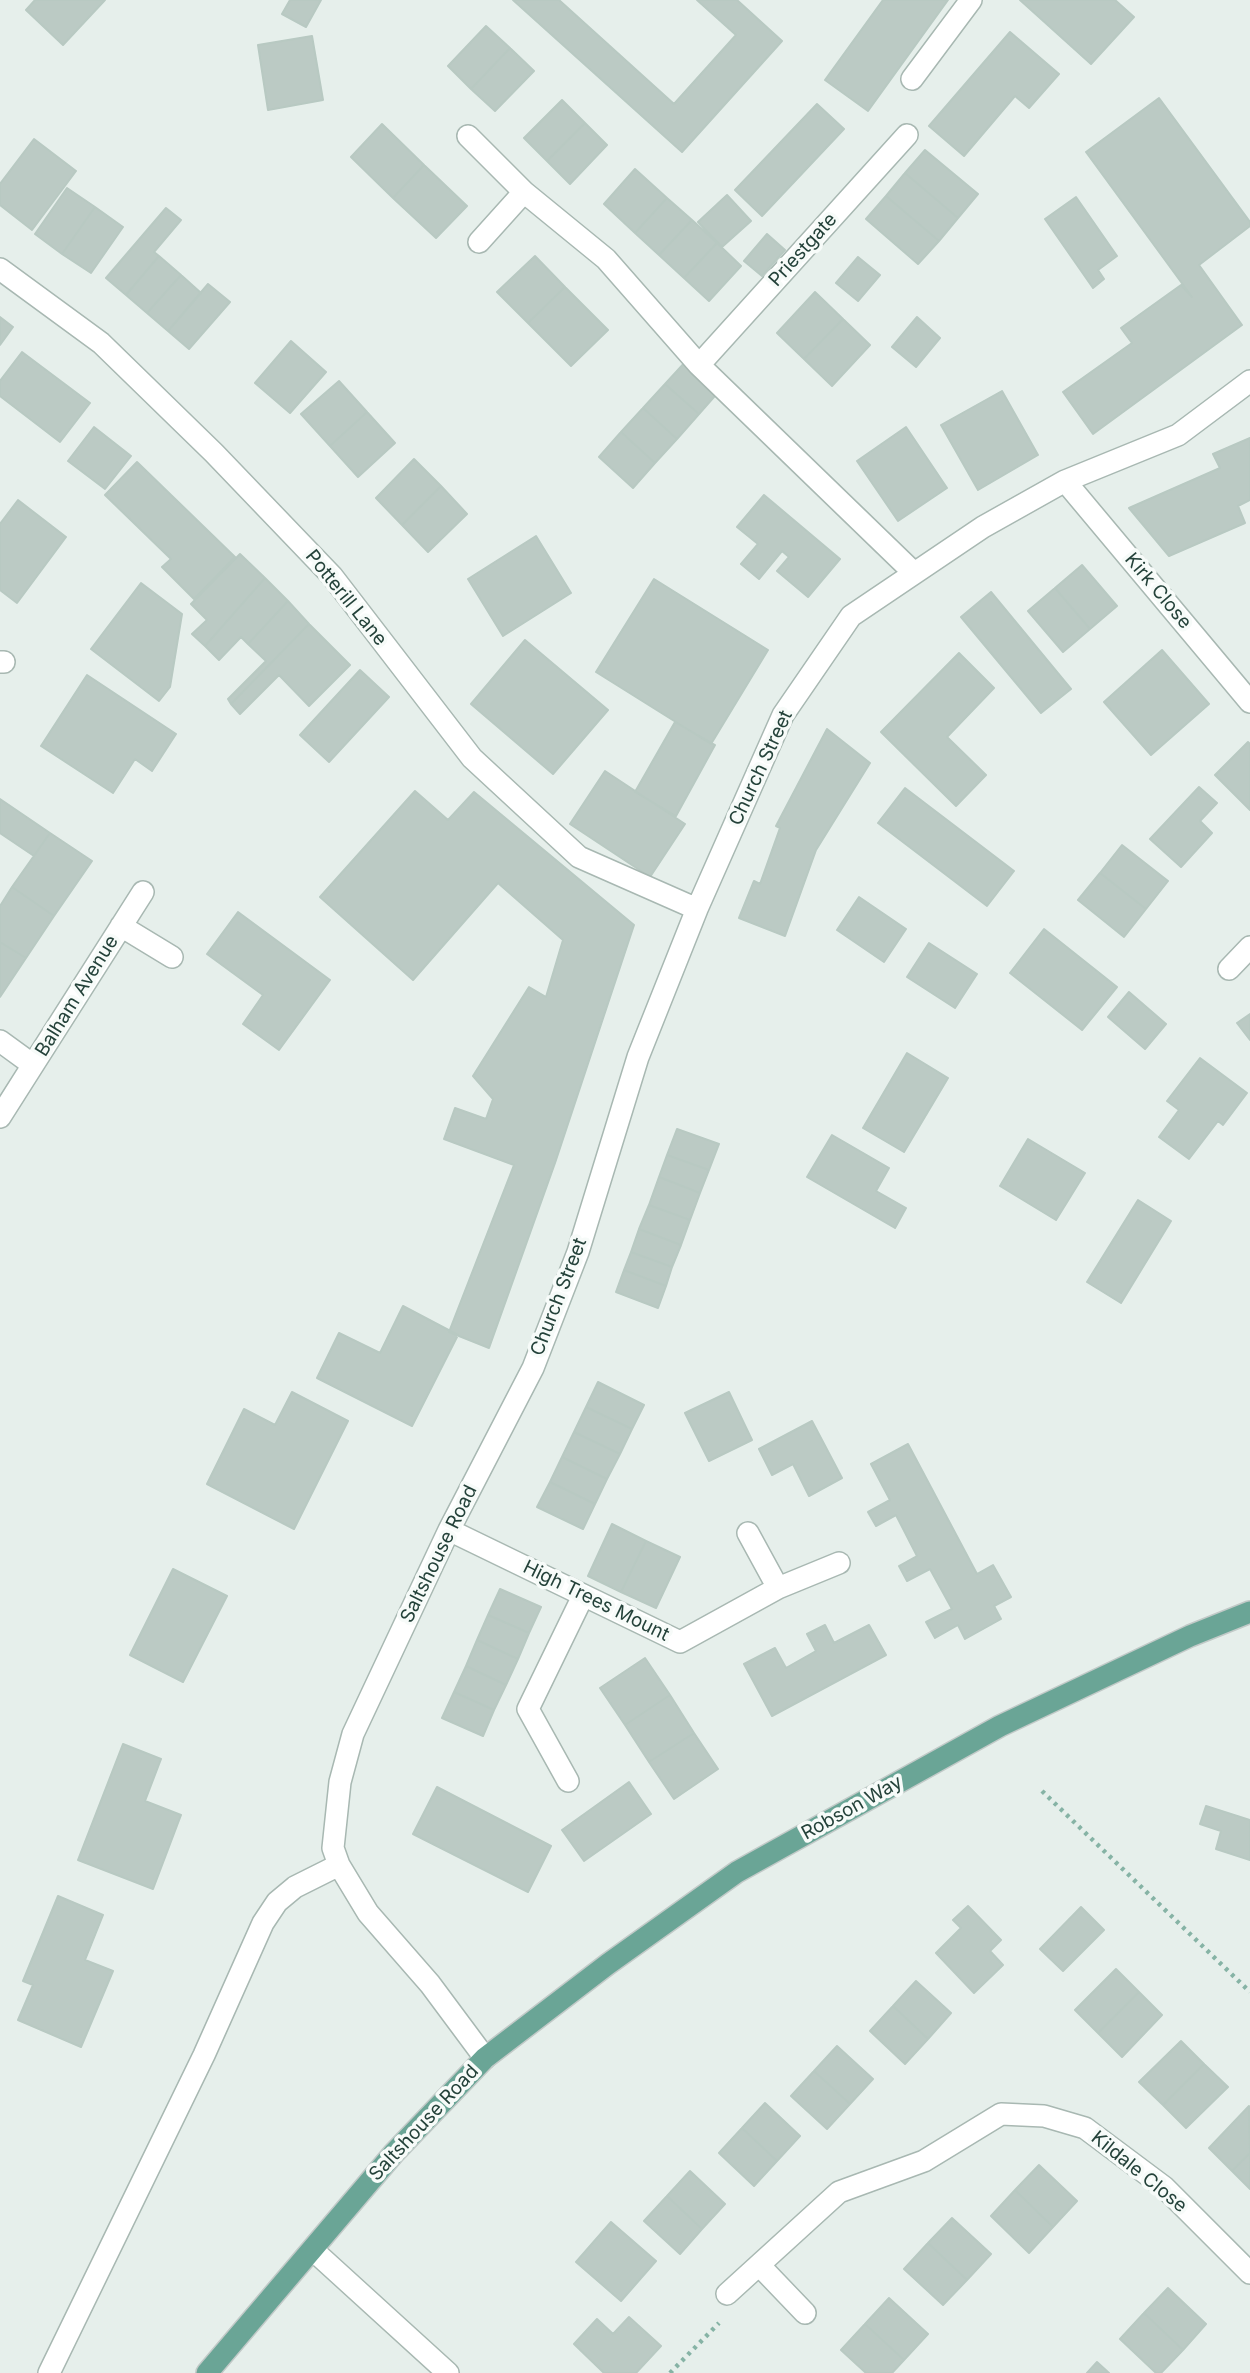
<!DOCTYPE html>
<html>
<head>
<meta charset="utf-8">
<style>
	body { margin:0 }
	canvas { display:block; background:#e6efeb }
</style>
</head>
<body>
<canvas width="1250" height="2373"></canvas>
<script>
const c = document.querySelector('canvas').getContext('2d');
c.lineJoin = 'round';
function fillPath(path, color) { c.fillStyle = color; c.fill(path, 'evenodd'); }
function strokePath(path, color, width, dash) { c.strokeStyle = color; c.lineWidth = width; c.lineCap = dash ? 'butt' : 'round'; c.setLineDash(dash || []); c.stroke(path); }
function write(font, color, halo, rows, align = 'center') {
  c.font = font + ' Inter,sans-serif'; c.lineWidth = 7; c.setLineDash([]); c.textBaseline = 'middle'; c.strokeStyle = halo; c.fillStyle = color; for (const [text, x, y, turn = 0] of rows) {
    c.save(); c.translate(x, y); c.rotate((+turn || 0) * Math.PI / 180); c.textAlign = isNaN(turn) ? turn : align; if (halo) c.strokeText(text, 0, 0); c.fillText(text, 0, 0); c.restore();
  }
}
const building = new Path2D(`
	M35 0H105L63 45 26 10Z
	M290 0H321L306 27 282 14Z
	M513 0H559L674 104 736 35 697 0H737L782 41 682 152Z
	M883 0H948L868 111 825 80Z
	M1020 0H1115L1134 17 1091 64Z
	M486 26 510 48 471 89 448 66Z
	M1010 32 1059 74 1029 108 1015 96 964 156 929 126Z
	M312 36 323 100 268 110 258 45Z
	M510 48 534 71 495 111 471 89Z
	M1159 98 1250 222V226L1199 265 1242 325 1093 434 1063 392 1132 343 1121 328 1181 285 1192 297 1086 152Z
	M562 100 585 123 547 161 524 138Z
	M817 104 844 129 762 216 735 190Z
	M585 123 607 145 570 184 547 161Z
	M382 124 424 165 393 198 351 157Z
	M34 139 76 171 32 230 0 205V184Z
	M925 150 978 194 958 218 905 173Z
	M424 165 467 206 436 238 393 198Z
	M635 169 667 198 635 233 604 204Z
	M905 173 958 218 939 241 886 196Z
	M67 188 95 207 62 254 35 234Z
	M727 195 751 221 722 247 698 222Z
	M886 196 939 241 918 264 866 219Z
	M1076 197 1117 256 1098 270 1104 279 1093 288 1045 219Z
	M667 198 692 220 659 255 635 233Z
	M95 207 123 227 91 273 62 254Z
	M166 208 181 220 154 252 159 256 126 295 106 278Z
	M692 220 717 243 684 278 659 255Z
	M767 234 785 250 762 276 744 261Z
	M717 243 741 266 709 301 684 278Z
	M159 256 181 275 147 313 126 295Z
	M535 256 565 287 528 323 497 292Z
	M858 257 880 275 858 301 836 283Z
	M181 275 201 293 168 331 147 313Z
	M208 284 230 302 189 349 168 331Z
	M565 287 608 330 571 366 528 323Z
	M815 292 843 319 804 359 777 333Z
	M0 317 13 327 0 345Z
	M917 317 940 338 916 367 892 347Z
	M843 319 870 345 832 386 804 359Z
	M291 341 326 372 290 413 255 383Z
	M22 352 90 403 60 442 0 396V381Z
	M688 359 721 389 699 414 665 384Z
	M339 381 367 412 330 446 301 414Z
	M665 384 699 414 677 439 643 408Z
	M1002 391 1038 455 978 490 941 425Z
	M643 408 677 439 655 463 621 432Z
	M367 412 395 443 358 477 330 446Z
	M94 427 131 456 105 489 68 461Z
	M906 427 947 488 898 521 857 461Z
	M621 432 655 463 633 488 599 457Z
	M1250 438V500L1238 506 1245 523 1169 556 1129 508 1220 468 1213 454Z
	M414 459 441 486 402 525 376 498Z
	M137 462 235 557 194 599 162 567 171 559 105 495Z
	M441 486 467 514 428 552 402 525Z
	M764 495 840 559 808 597 777 571 789 557 782 551 759 579 741 564 758 544 737 527Z
	M18 500 66 537 17 603 0 590V524Z
	M536 536 571 593 503 636 468 579Z
	M240 554 265 578 205 646 192 634 207 620 191 604Z
	M1082 565 1117 606 1090 629 1055 588Z
	M265 578 288 601 248 644 241 637 219 660 205 646Z
	M654 579 768 650 711 744 596 672Z
	M141 583 182 614 170 687 159 701 91 649Z
	M1055 588 1090 629 1063 652 1028 611Z
	M991 592 1071 689 1041 713 961 617Z
	M288 601 309 624 231 704 228 699 266 661 248 644Z
	M309 624 350 665 309 706 279 675 240 714 231 704Z
	M525 640 608 710 553 774 471 704Z
	M1162 650 1209 704 1151 755 1104 702Z
	M959 653 994 688 947 737 986 775 956 806 881 732Z
	M360 670 389 697 329 762 300 735Z
	M87 675 176 734 152 771 135 759 113 793 41 746Z
	M675 722 715 745 676 816 635 792Z
	M827 729 870 763 816 850 785 936 739 918 754 881 760 884 780 828 776 826Z
	M1248 742 1250 744V810L1215 775Z
	M605 771 685 824 650 877 570 824Z
	M1199 787 1217 803 1200 821 1212 833 1181 867 1150 839Z
	M905 788 1014 871 987 906 878 823Z
	M415 791 448 820 474 792 634 925 555 1163 489 1348 449 1332 514 1165 444 1139 455 1108 486 1119 493 1099 473 1076 529 987 546 997 563 940 498 883 413 980 320 897Z
	M0 799 50 833 34 856 0 833Z
	M50 833 92 861 54 916 12 887Z
	M1122 845 1168 881 1146 909 1100 873Z
	M1100 873 1146 909 1124 937 1078 900Z
	M12 887 54 916 26 958 0 942V906Z
	M859 897 906 929 884 962 837 930Z
	M238 912 330 980 279 1050 243 1024 263 995 207 954Z
	M1044 929 1117 987 1082 1030 1010 973Z
	M0 942 26 958 0 997Z
	M929 943 977 974 955 1008 907 977Z
	M1129 992 1166 1024 1145 1049 1108 1017Z
	M1250 1014V1040L1237 1023Z
	M907 1053 948 1078 904 1152 863 1128Z
	M1200 1058 1247 1093 1223 1125 1218 1121 1189 1159 1159 1137 1179 1110 1167 1101Z
	M677 1129 719 1144 709 1170 667 1155Z
	M832 1135 889 1168 876 1191 906 1208 895 1228 807 1177Z
	M1028 1139 1085 1173 1056 1220 1000 1186Z
	M667 1155 709 1170 700 1193 659 1177Z
	M659 1177 700 1193 690 1220 649 1205Z
	M1138 1200 1171 1221 1121 1303 1087 1282Z
	M649 1205 690 1220 681 1245 639 1229Z
	M639 1229 681 1245 672 1267 631 1252Z
	M631 1252 672 1267 666 1286 624 1270Z
	M624 1270 666 1286 658 1308 616 1292Z
	M403 1306 458 1335 412 1426 317 1378 339 1333 380 1353Z
	M598 1382 644 1405 632 1429 586 1407Z
	M292 1392 348 1421 294 1529 207 1484 244 1409 275 1425Z
	M729 1392 752 1440 709 1461 685 1413Z
	M586 1407 632 1429 620 1454 574 1432Z
	M812 1421 842 1478 809 1496 793 1464 772 1475 759 1449Z
	M574 1432 620 1454 607 1479 562 1457Z
	M908 1444 977 1574 993 1565 1011 1597 994 1606 1001 1619 965 1639 958 1625 935 1638 926 1622 952 1609 930 1569 907 1581 899 1566 917 1556 896 1515 876 1526 868 1512 890 1500 871 1464Z
	M562 1457 607 1479 595 1504 550 1482Z
	M550 1482 595 1504 583 1529 537 1507Z
	M612 1524 646 1541 621 1592 588 1576Z
	M646 1541 680 1557 656 1608 621 1592Z
	M173 1569 227 1596 183 1682 130 1655Z
	M500 1589 541 1607 529 1633 488 1615Z
	M488 1615 529 1633 518 1659 477 1640Z
	M825 1625 834 1643 869 1625 886 1655 772 1716 744 1664 775 1648 786 1668 816 1651 807 1634Z
	M477 1640 518 1659 506 1685 466 1666Z
	M645 1658 670 1695 625 1725 600 1688Z
	M466 1666 506 1685 494 1710 454 1692Z
	M454 1692 494 1710 483 1736 442 1718Z
	M670 1695 694 1733 649 1762 625 1725Z
	M694 1733 718 1769 674 1799 649 1762Z
	M123 1744 161 1759 145 1801 181 1815 153 1889 78 1860Z
	M629 1782 651 1814 584 1861 562 1830Z
	M437 1787 551 1846 528 1892 413 1834Z
	M1206 1806 1250 1820V1860L1216 1849 1221 1831 1200 1824Z
	M58 1896 103 1915 85 1960 113 1971 81 2047 18 2020 33 1985 23 1981Z
	M968 1906 1001 1940 990 1951 1003 1965 974 1993 936 1953 961 1928 953 1920Z
	M1081 1907 1104 1930 1063 1971 1040 1949Z
	M1116 1969 1139 1992 1098 2033 1075 2010Z
	M916 1981 951 2013 928 2039 893 2006Z
	M1139 1992 1162 2015 1122 2057 1098 2033Z
	M893 2006 928 2039 905 2064 870 2031Z
	M1181 2041 1204 2064 1163 2105 1139 2082Z
	M837 2046 873 2079 850 2104 814 2071Z
	M1204 2064 1228 2087 1186 2128 1163 2105Z
	M814 2071 850 2104 827 2129 791 2096Z
	M765 2103 800 2136 777 2161 742 2128Z
	M1249 2106 1250 2153 1232 2171 1209 2148Z
	M742 2128 777 2161 754 2186 719 2153Z
	M1250 2153V2189L1232 2171Z
	M1039 2165 1077 2201 1053 2227 1015 2190Z
	M690 2171 725 2204 702 2229 667 2196Z
	M1015 2190 1053 2227 1029 2253 991 2216Z
	M667 2196 702 2229 680 2254 644 2221Z
	M952 2218 991 2254 967 2280 928 2243Z
	M611 2222 656 2261 621 2301 576 2262Z
	M928 2243 967 2280 943 2305 904 2269Z
	M1168 2288 1206 2324 1183 2350 1144 2313Z
	M889 2298 928 2334 904 2360 865 2324Z
	M1144 2313 1183 2350 1161 2373H1156L1120 2339Z
	M629 2317 661 2346 636 2373H604L574 2344 597 2319 613 2334Z
	M865 2324 904 2360 892 2373H866L841 2350Z
	M1097 2362 1109 2373H1087Z`);
fillPath(building, '#bbcac4');
strokePath(building, '#b8c9c2', 2);
const minor = new Path2D(`
	M912 79 971 0
	M468 136 524 192 606 259 699 365 913 572
	M479 242 524 192
	M0 269 101 343 214 453 332 576 472 758 579 857 697 909
	M699 365 907 135
	M1065 481 1250 702
	M0 662H4
	M121 926 172 957
	M1229 969 1250 947
	M0 1041 33 1065 0 1117
	M33 1065 143 892
	M449 1530 680 1642 778 1588 839 1563
	M748 1533 778 1588
	M568 1781 528 1709 583 1596
	M485 2058 430 1984 368 1913 339 1865 333 1848 340 1782 353 1734 449 1530 533 1368 578 1252 638 1057 697 909 783 715 851 616 983 527 1065 481 1178 435 1250 381
	M314 2251 448 2373
	M759 2265 805 2313
	M727 2294 839 2192 924 2161 1001 2114 1044 2116 1085 2128 1164 2187 1250 2273
	M49 2373 204 2055 263 1923 277 1902 295 1887 339 1865`);
const major = new Path2D(`
	M207 2373 394 2153 485 2058 608 1964 737 1872 1000 1726 1190 1636 1250 1612`);
strokePath(minor, '#a8b8b2', 24);
strokePath(major, '#c2cac8', 24);
strokePath(new Path2D(`
	M1042 1791 1250 1992
	M670 2373 719 2323`), '#86b3a5', 4.5, [3.5, 5]);
strokePath(minor, '#fff', 21);
strokePath(major, '#6aa596', 21);
write('19px', '#24423a', '#f7fbf9', [
	["Priestgate",803,250,-48],
	["Kirk Close",1158,591,50],
	["Potterill Lane",346,598,51],
	["Church Street",761,768,-65],
	["Balham Avenue",77,996,-58],
	["Church Street",559,1297,-69],
	["Saltshouse Road",439,1554,-64],
	["High Trees Mount",596,1601,26],
	["Robson Way",852,1808,-29],
	["Saltshouse Road",424,2123,-47],
	["Kildale Close",1139,2172,39]
]);
</script>
</body>
</html>
